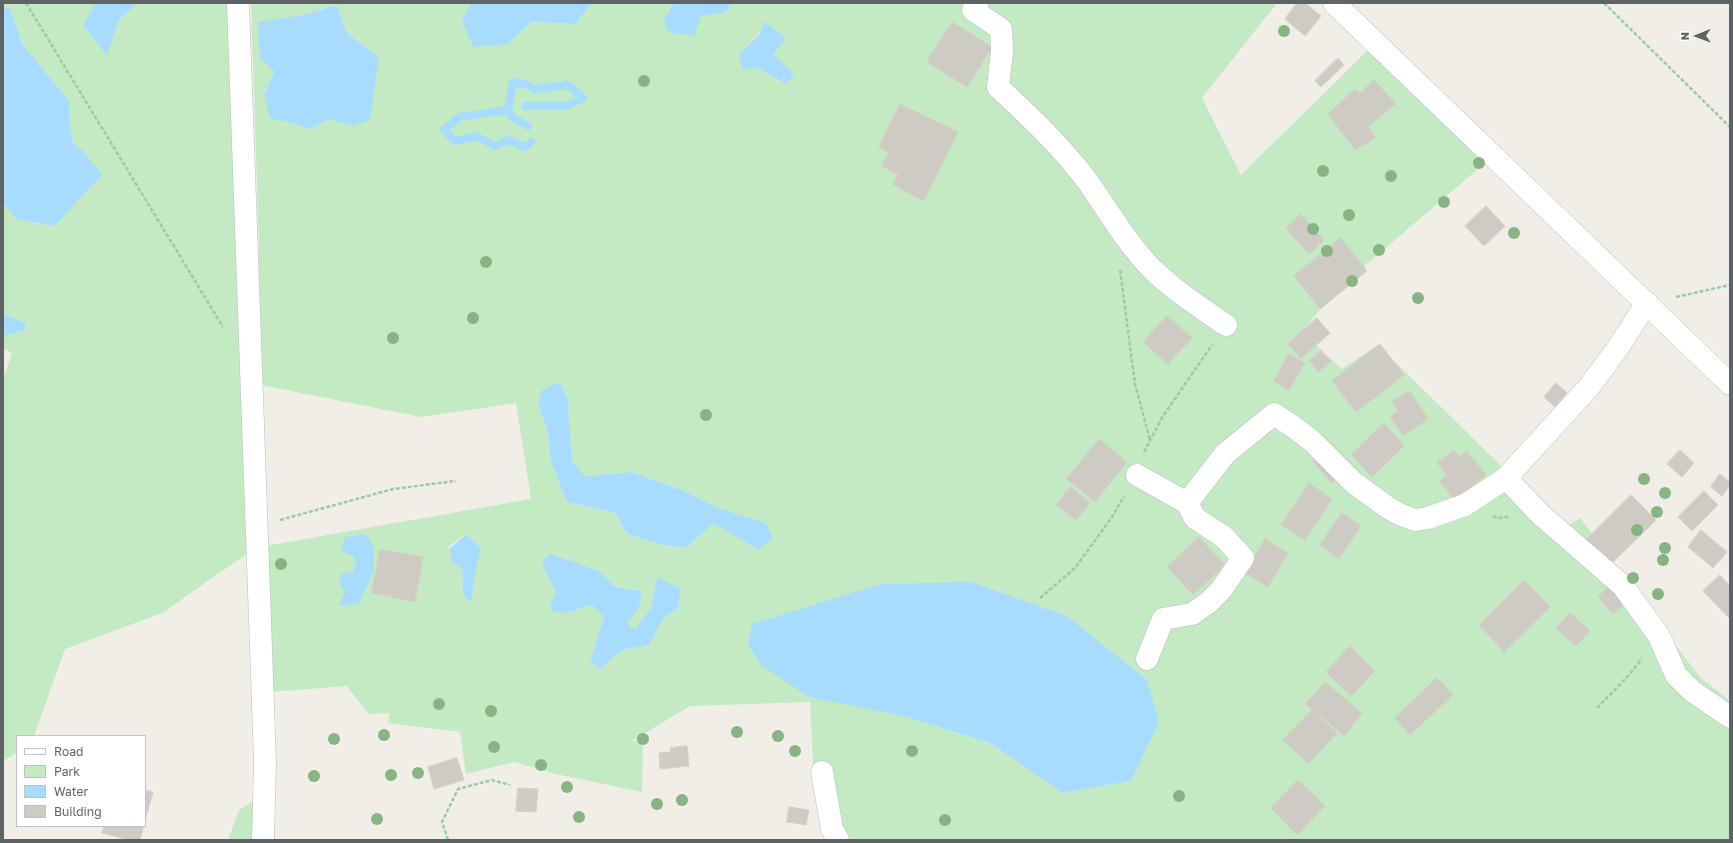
<!DOCTYPE html>
<html>
<head>
<meta charset="utf-8">
<style>
	body { margin:0 }
	#map { position:relative; width:1733px; height:843px; overflow:hidden; background:#f1eee7; font-family:"Golos Text",sans-serif }
	canvas { display:block }
	.frame { position:absolute; inset:0; border:4px solid #5e6368; pointer-events:none }
	.legend { position:absolute; left:16px; top:735px; width:130px; height:92px; box-sizing:border-box; background:#fff; border:1px solid #bfc1c3; margin:0; padding:5px 7px; list-style:none; font-size:12px; color:#5e6368 }
	.legend li { display:flex; align-items:center; gap:8px; height:20px }
	.legend b { width:20px; border:1px solid #bfc1c3 }
	.north { position:absolute; left:1677px; top:16px; width:40px; height:40px; -webkit-text-stroke:3px #fff; paint-order:stroke; rotate:269deg; font-size:11px; font-weight:700; line-height:16px; text-align:center; color:#5e6368 }
	.north::after { content:''; display:block; margin:auto; width:14px; height:18px; background:#5e6368; clip-path:polygon(50% 0,100% 100%,50% 72%,0 100%) }
</style>
</head>
<body>
<div id="map">
<canvas width="1733" height="843"></canvas>
<div class="frame"></div>
<ul class="legend">
<li><b style="height:5px;background:#fff"></b>Road</li>
<li><b style="height:11px;background:#c3eac2"></b>Park</li>
<li><b style="height:11px;background:#a8dcff"></b>Water</li>
<li><b style="height:11px;background:#cecbc5"></b>Building</li>
</ul>
<div class="north">N</div>
</div>
<script>
const c = document.querySelector('canvas').getContext('2d');
c.lineJoin = 'round';
function fillPath(path, color) { c.fillStyle = color; c.fill(path, 'evenodd'); }
function strokePath(path, color, width, dash) { c.strokeStyle = color; c.lineWidth = width; c.lineCap = dash ? 'butt' : 'round'; c.setLineDash(dash || []); c.stroke(path); }
fillPath(new Path2D(`
	M3 3H96L83 25 107 55 119 20 138 3H228L251 368 259 243 251 3H471L462 20 508 44 531 22 576 24 592 3H673L664 20 725 13 732 3H1277L1202 98 1241 175 1370 48 1485 163 1335 291 1302 332 1342 369 1378 345 1495 460 1562 530 1580 518 1699 676 1730 701V840H849L841 827 835 808 815 800 810 702 690 706 630 742 643 739 642 792 556 774 514 762 466 774 460 732 388 723 390 713 368 714 347 686 270 692 265 546 531 499 516 403 421 417 261 385 248 553 162 613 65 649 34 736H17V752L3 761V379L12 353 3 349V336L25 330 26 323 3 314V203L16 219 54 226 83 151 73 143 69 119V100L23 45 10 8 3 7ZM337 5 347 33 379 57 352 126 330 119 309 129 292 123 264 95 274 72 303 15ZM764 21 773 54 786 84 756 67 739 54 759 34ZM568 400 572 462 586 476 632 472 684 491 721 509 766 523 758 549 713 524 685 548 659 544 627 534 615 513 567 502 551 462 547 428 538 405ZM467 534 481 549 476 569 463 595 462 568 451 562 450 548H446ZM353 556 374 571 362 595 360 603 340 605 352 572 356 565ZM599 571 616 587 642 591 638 607 626 623 635 630 651 608 657 577 678 608 664 617 649 645 622 650 600 669 590 661 604 618 592 605 566 613 550 605 556 592ZM761 665 1131 781 1062 793 990 743 904 716Z
	M253 801 255 840H228L239 810Z`), '#c3eac2');
fillPath(new Path2D(`
	M96 3H138L119 20 107 56 83 25Z
	M471 3H592L576 24 531 22 508 44 473 47 462 20Z
	M673 3H732L725 13 701 16 694 36 668 32 664 20Z
	M337 5 347 33 379 57 370 120 352 126 330 119 309 129 292 123 270 118 264 95 274 72 260 58 258 22 303 15Z
	M3 7 10 8 23 45 69 100V119L73 143 83 151 102 175 54 226 16 219 3 203Z
	M764 21 786 38 773 54 794 75 786 84 756 67 743 70 739 54 759 35Z
	M3 314 26 323 25 330 3 336Z
	M560 382 568 400 572 462 586 476 632 472 684 491 721 509 766 523 773 539 758 549 713 524 685 548 659 544 627 534 615 513 567 502 551 462 547 428 538 405 542 390Z
	M366 534 374 548V571L363 595 360 603 339 606 344 592 339 582 341 574 352 572 356 565 353 556 341 551 345 537Z
	M467 534 481 549 476 569 471 602 463 595 462 568 451 562 450 548Z
	M550 554 599 571 616 587 642 591 639 607 627 623 635 629 651 608 657 577 681 589 678 608 664 617 649 645 622 650 600 669 590 661 604 618 592 605 566 613 552 611 550 605 556 592 542 563Z
	M971 582 1067 616 1147 680 1159 722 1131 781 1062 793 990 743 904 716 809 697 761 665 748 645 752 624 881 584Z`), '#a8dcff');
strokePath(new Path2D(`
	M526 106H566L583 98 569 85 534 89 525 84 513 82 508 110 513 118 528 126
	M508 110 459 117 444 130 455 141 476 136 495 146 508 140 525 147 531 142`), '#a8dcff', 8);
const building = new Path2D(`
	M1297 3H1305L1321 16 1305 36 1285 19Z
	M952 22 992 47 967 87 927 62Z
	M1338 58 1344 65 1321 87 1315 81Z
	M1374 80 1396 104 1368 126 1375 138 1355 150 1328 114 1355 89 1360 93Z
	M900 104 958 132 924 201 893 185 898 174 882 166 889 152 879 147Z
	M1486 206 1505 226 1484 246 1465 226Z
	M1301 214 1324 240 1309 254 1286 229Z
	M1341 238 1367 271 1320 309 1294 276Z
	M1167 316 1192 338 1168 364 1143 342Z
	M1317 318 1330 333 1301 359 1288 344Z
	M1380 344 1404 375 1356 412 1332 381Z
	M1321 351 1331 361 1319 372 1309 361Z
	M1289 354 1305 363 1289 390 1274 381Z
	M1556 383 1567 393 1555 407 1544 397Z
	M1410 391 1428 419 1403 436 1390 417 1398 411 1392 402Z
	M1384 423 1404 446 1372 477 1351 455Z
	M1099 439 1127 462 1095 502 1067 479Z
	M1326 450 1345 471 1332 483 1313 462Z
	M1454 450 1460 457 1467 451 1486 475 1455 501 1440 481 1447 475 1437 463Z
	M1680 450 1694 463 1682 477 1667 464Z
	M1720 474 1730 482V485L1722 496 1711 487Z
	M1309 483 1332 499 1305 540 1281 525Z
	M1071 487 1090 503 1076 520 1056 505Z
	M1704 491 1718 505 1692 531 1678 517Z
	M1631 495 1656 520 1607 568 1583 543Z
	M1342 513 1361 526 1339 559 1320 545Z
	M1701 530 1727 552 1713 568 1688 547Z
	M1199 537 1225 565 1193 595 1167 567Z
	M1265 539 1288 553 1268 587 1245 573Z
	M380 549 423 557 415 602 372 593Z
	M1720 575 1730 586V619L1703 591Z
	M1524 580 1550 607 1504 652 1479 625Z
	M1612 584 1627 602 1613 614 1598 597Z
	M1570 613 1590 631 1576 646 1556 628Z
	M1350 646 1375 671 1351 696 1326 672Z
	M1437 678 1453 695 1410 735 1395 718Z
	M1325 682 1362 713 1344 736 1306 704Z
	M1312 710 1337 733 1308 764 1283 740Z
	M687 746 689 766 660 769 659 753 671 752 670 748Z
	M457 758 464 780 434 789 428 767Z
	M1298 780 1325 806 1297 835 1271 808Z
	M518 788 538 789 536 812 516 811Z
	M145 790 153 792 145 821Z
	M789 807 809 810 806 825 787 822Z
	M104 826H144L140 840H130L102 833Z`);
fillPath(building, '#cecbc5');
strokePath(building, '#d6d0c4', 1);
const minor = new Path2D(`
	M238 3 265 761 263 840
	M977 3 973 10 1001 29 1002 51 998 87C1030 117 1062 147 1088 182 1109 212 1127 244 1153 270 1175 291 1201 308 1226 325
	M1334 3 1730 384
	M1137 475 1187 503 1225 454 1274 414 1295 428 1313 442 1354 483 1387 507 1399 514 1415 520 1428 518 1465 505 1506 478 1589 387 1617 349 1647 303
	M1506 478 1540 514 1623 586 1659 636 1676 675 1692 691 1730 717
	M1147 659 1163 619 1192 614 1209 602 1221 590 1243 558 1224 537 1195 518 1187 503
	M822 772 832 829 838 840`);
strokePath(minor, '#b9bcc1', 23);
strokePath(new Path2D(`
	M26 3 223 327
	M1604 3 1730 127
	M1120 270 1135 384 1150 440
	M1676 297 1730 285
	M1144 452 1163 416 1212 345
	M1493 516 1498 518 1508 517
	M280 520 393 489 456 481
	M1040 598 1075 568 1112 517 1124 496
	M1597 708 1630 674 1642 658
	M448 840 442 822 458 789 492 780 510 785`), '#9acba7', 2.5, [4, 2]);
strokePath(minor, '#fff', 22);
c.fillStyle = '#87b482';
for (const [x, y] of [
	[1284,31],
	[644,81],
	[1479,163],
	[1323,171],
	[1391,176],
	[1444,202],
	[1349,215],
	[1313,229],
	[1514,233],
	[1379,250],
	[1327,251],
	[486,262],
	[1352,281],
	[1418,298],
	[473,318],
	[393,338],
	[706,415],
	[1644,479],
	[1665,493],
	[1657,512],
	[1637,530],
	[1665,548],
	[1663,560],
	[281,564],
	[1633,578],
	[1658,594],
	[439,704],
	[491,711],
	[737,732],
	[384,735],
	[778,736],
	[334,739],
	[643,739],
	[494,747],
	[795,751],
	[912,751],
	[541,765],
	[418,773],
	[391,775],
	[314,776],
	[567,787],
	[1179,796],
	[682,800],
	[657,804],
	[579,817],
	[377,819],
	[945,820]
]) { c.beginPath(); c.arc(x, y, 6, 0, 2 * Math.PI); c.fill(); }
</script>
</body>
</html>
